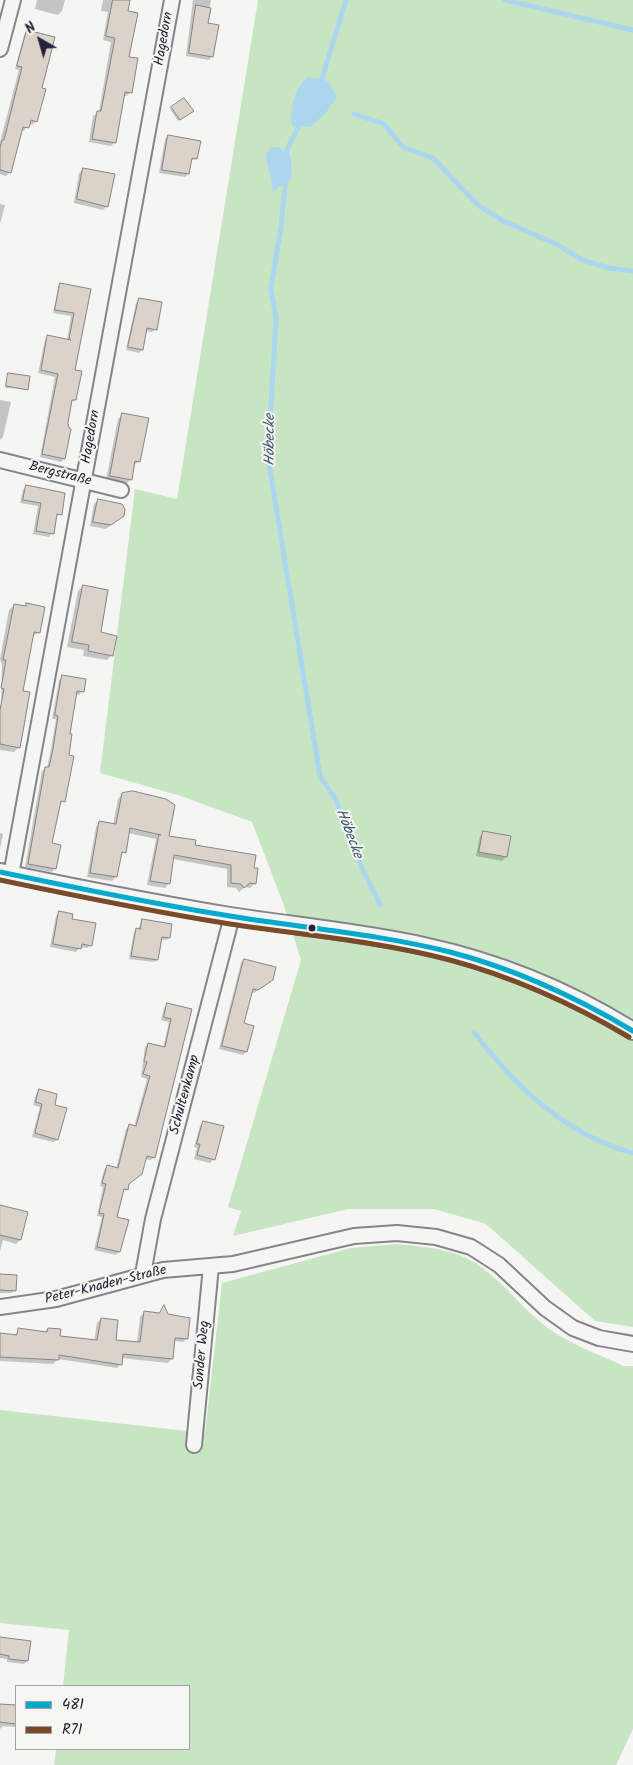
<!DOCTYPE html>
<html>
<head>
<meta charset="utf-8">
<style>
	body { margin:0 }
	#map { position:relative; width:633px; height:1765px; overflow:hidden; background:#f5f5f3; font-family:Kalam,sans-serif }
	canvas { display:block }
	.legend { position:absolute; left:15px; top:1685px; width:175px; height:65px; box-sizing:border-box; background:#f6f6f2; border:1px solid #a1a1a9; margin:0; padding:6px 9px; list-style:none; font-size:15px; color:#22223b }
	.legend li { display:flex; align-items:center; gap:10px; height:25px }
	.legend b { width:25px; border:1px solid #a1a1a9 }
	.north { position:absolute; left:15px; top:15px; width:50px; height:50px; -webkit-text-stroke:4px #f6f6f2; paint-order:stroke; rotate:322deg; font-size:14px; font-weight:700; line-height:20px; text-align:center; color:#22223b }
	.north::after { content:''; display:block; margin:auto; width:18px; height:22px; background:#22223b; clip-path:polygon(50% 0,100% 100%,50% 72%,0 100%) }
</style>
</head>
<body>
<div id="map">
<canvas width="633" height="1765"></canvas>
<ul class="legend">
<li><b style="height:6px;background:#00a9ce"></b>481</li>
<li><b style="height:6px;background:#7a4b2a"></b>R71</li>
</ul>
<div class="north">N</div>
</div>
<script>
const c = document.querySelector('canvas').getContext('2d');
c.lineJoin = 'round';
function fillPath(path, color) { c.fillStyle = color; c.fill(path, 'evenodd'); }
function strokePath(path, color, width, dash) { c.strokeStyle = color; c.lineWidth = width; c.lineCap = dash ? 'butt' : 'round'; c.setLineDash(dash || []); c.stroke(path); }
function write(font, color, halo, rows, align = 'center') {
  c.font = font + ' Kalam,sans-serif'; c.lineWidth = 4; c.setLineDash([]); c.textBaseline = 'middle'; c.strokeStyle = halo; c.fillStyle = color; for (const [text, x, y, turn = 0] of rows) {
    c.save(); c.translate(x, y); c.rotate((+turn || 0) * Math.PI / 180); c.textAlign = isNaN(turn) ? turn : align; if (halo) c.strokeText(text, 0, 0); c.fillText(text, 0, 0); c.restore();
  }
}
fillPath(new Path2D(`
	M258 0H633V1327L595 1321 486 1224 434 1209H348L233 1236 241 1211 228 1207 301 960 283 903 252 822 181 796 100 773 135 489 177 499Z
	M398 1244C422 1247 447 1248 468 1259 498 1274 523 1311 552 1331 574 1346 600 1355 624 1366H633V1729L616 1765H54L56 1749H189V1686H63L69 1630 0 1623V1410L205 1433 222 1283 351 1248Z`), '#c8e5c3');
fillPath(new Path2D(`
	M307 77 328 81 337 97 325 114 310 127 292 126C290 108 294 89 307 77Z
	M279 147 291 158 292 178 273 191 266 155 270 148Z`), '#acd6ee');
fillPath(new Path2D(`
	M37 0H65L62 11 58 15 35 9Z
	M103 0H129L127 12 130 93 126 96H123L115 142 111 146 89 142 93 116 99 112 111 42 103 40 108 12 101 11Z
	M193 0H211L206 24 212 56 209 60 186 56Z
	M27 31 41 89 36 121 32 125 28 124 24 131 20 130 10 172 6 176 0 174V142L19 70 15 69 24 35Z
	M172 108 190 112 178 121 170 109Z
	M168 136 196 159 190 161 188 174 185 177 159 173 165 139Z
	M83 169 107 206 103 210 74 203 79 173Z
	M0 204 5 205 0 224Z
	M61 284 90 290 74 371 75 400 70 403 64 458 61 462 40 457 55 377 38 373 45 340 48 337 67 340 71 316 53 313 58 288Z
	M139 299 156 329 152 332 145 331 142 350 139 353 126 350 136 303Z
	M9 374 27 389 5 388Z
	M0 400 11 402 3 437 0 440Z
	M123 414 139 461 133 466 131 479 126 484 106 480 118 419Z
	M26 487 60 514 55 517 52 533 49 537 33 534 38 506 20 503 23 490Z
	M98 500 123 516 106 529 90 526 94 504Z
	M83 586 99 633 112 655 107 660 83 656 84 650 67 647 78 591Z
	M14 605 25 607 27 605 39 632 32 637 21 692 19 747 14 752 0 750 2 665 0 659 9 610Z
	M62 677 82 691 79 695 75 694 68 735 64 801 59 804 51 844 55 868 52 872 25 867 42 771 47 768 50 754 56 719H52L59 680Z
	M122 794 168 837 253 869 255 883 250 888 245 887 239 892 236 888 227 887V869L173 859 169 883 165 888 147 885 156 839 128 833 116 877 112 881 87 877 96 827 100 822 113 825 118 799Z
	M484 832 506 857 502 861 476 856 480 836Z
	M0 833 3 834 0 849Z
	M59 913 70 920 91 945 87 948 80 947 76 952 50 947 56 916Z
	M142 920 169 938 166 940 160 939 157 960 154 962 129 959 134 932 138 929Z
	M244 960 272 980 254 993 251 992 243 1024 253 1027 246 1052 243 1055 219 1049 241 963Z
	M167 1004 191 1010 154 1157 151 1160 145 1159 126 1189 122 1192 115 1218 119 1252 116 1255 94 1250 102 1217 97 1216 103 1187 100 1186 104 1170 107 1166 116 1169 126 1129 129 1126 134 1127 147 1079 141 1077 145 1047 148 1044 163 1048 169 1022 161 1020 164 1008Z
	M40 1091 54 1106 57 1139 54 1142 32 1137 40 1107 33 1105 36 1094Z
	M204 1122 214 1159 210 1163 194 1159 197 1148 194 1147 200 1126Z
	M0 1208 27 1213 20 1240 16 1244 3 1240 0 1251Z
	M0 1275 14 1291 11 1293H0Z
	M164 1307 167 1315 187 1338 183 1342 174 1341 172 1359 168 1363 121 1358V1364L117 1368 58 1359 53 1364 0 1361V1334L14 1336 19 1329 44 1332 48 1329 58 1337 94 1341 97 1323 101 1319 115 1341 137 1343 140 1317 144 1313 158 1314Z
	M0 1639 27 1661 24 1664 7 1662V1659L0 1658Z
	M0 1705 16 1707V1727L3 1726 0 1729Z`), '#0003');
strokePath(new Path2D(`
	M505 0 633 30
	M320 85 346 0
	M354 114 384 124 403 147 433 158 479 206 501 220 558 245 582 260 609 268 633 271
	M287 160V149L301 122
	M286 176 281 227 271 289 276 318 268 458 320 776 336 800 352 848 380 905
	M474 1032C515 1086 565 1135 633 1153`), '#acd6ee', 5);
const building = new Path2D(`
	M113 0H130L128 11 138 13 129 57 138 58 132 93 125 92 116 143 92 139 97 111H101L115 38 106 36Z
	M196 5 211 8 208 23 219 25 213 57 189 53Z
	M27 30 55 37 42 88 46 89 37 122 31 120 29 128 23 127 11 173 0 170V148L2 140H4L22 67 17 66Z
	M184 98 194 111 180 120 171 107Z
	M168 135 201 141 197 159 192 158 189 174 162 170Z
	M83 168 115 174 108 207 77 199Z
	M60 283 91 289 75 370 82 371 76 400H72L68 423 69 428 71 429 65 459 42 454 58 374 41 370 47 335 71 340 69 339 74 313 55 310Z
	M139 298 162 302 157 330 147 328 143 350 128 347Z
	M8 373 30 376 28 390 6 386Z
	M122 413 149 418 140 462 135 461 132 480 110 476Z
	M26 485 65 493 62 515 57 514 54 534 36 531 41 503 23 500Z
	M98 499 122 504 125 509 124 516 111 525 93 522Z
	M83 585 108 590 101 632 117 636 113 656 88 651 89 645 72 642Z
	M26 603 45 607 40 633 34 632 23 691 30 692 20 748 0 744V710L4 689 1 688 6 660H3L14 604 26 606Z
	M62 675 86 679 84 692 77 691 70 734H72L69 755 74 756 65 802 61 801 52 843 61 845 56 869 28 864 45 767H49L53 749 58 716 55 715Z
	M133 791 166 799 175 805 169 836 196 840 195 845 256 855 254 868H258L256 884 250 883 244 888 241 884 231 883V865L174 855 170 884 150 881 159 834 161 835 130 828 126 853 122 852 117 877 90 873 99 821 116 824 122 793Z
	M483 831 511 836 507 857 479 852Z
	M59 911 73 914 72 919 96 923 92 946 82 944 81 949 53 944Z
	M142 919 172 924 170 938 162 937 158 960 131 956 136 928 140 929Z
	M244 959 276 967 273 980 258 990 253 989 244 1023 254 1026 247 1052 222 1046Z
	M167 1003 192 1009 155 1158 147 1156 142 1174 129 1184 128 1190 124 1189 117 1217 129 1220 120 1252 97 1247 104 1214 99 1213 106 1184 102 1183 107 1165 118 1168 129 1124 136 1126 150 1076 143 1074 147 1062 144 1061 148 1043 165 1047 171 1019 164 1017Z
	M39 1089 57 1094 55 1105 67 1108 58 1140 35 1133 42 1104 36 1102Z
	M203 1121 224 1126 215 1160 197 1155 200 1144H197Z
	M0 1205 28 1212 21 1240 0 1235Z
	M0 1274 17 1275 16 1291 0 1290Z
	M164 1305 168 1314 190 1318 188 1339 175 1338 173 1359 123 1354 122 1365 59 1355V1360L0 1357V1333L17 1335 18 1328 47 1332 48 1328 61 1329 60 1336 97 1340 101 1318 118 1320 116 1340 140 1342 144 1311 159 1313Z
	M0 1637 31 1641 28 1661 9 1659V1656L0 1654Z
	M0 1704 16 1705V1724L0 1722Z`);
fillPath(building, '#dbd2ca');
strokePath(building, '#858589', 1);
const minor = new Path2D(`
	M0 49 13 0
	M0 460 121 490
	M11 875 172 0
	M143 1274 153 1219 232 916
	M0 1307 56 1299 163 1270 233 1264 354 1236 397 1233 436 1237 471 1247 499 1265 545 1308 573 1328 599 1338 633 1344
	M194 1445 211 1266`);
const tertiary = new Path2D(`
	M0 872C76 888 153 903 230 916 295 926 360 932 424 946 498 962 569 991 633 1031`);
strokePath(minor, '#858589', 18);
strokePath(tertiary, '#858589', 20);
strokePath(minor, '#f5f5f3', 14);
strokePath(tertiary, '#f5f5f3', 16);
strokePath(new Path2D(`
	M0 872C76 888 153 904 230 916 303 928 378 934 450 952 515 969 576 997 633 1031`), '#00a9ce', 5);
strokePath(new Path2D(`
	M0 880C76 896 153 912 230 924 303 935 378 941 450 960 513 977 573 1004 629 1037`), '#7a4b2a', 5);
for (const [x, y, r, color] of [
	[312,928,4.5,"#22223b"]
]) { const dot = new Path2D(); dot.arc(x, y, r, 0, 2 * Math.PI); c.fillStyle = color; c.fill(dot); strokePath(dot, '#f6f6f2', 2); }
write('14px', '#22223b', '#f6f6f2', [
	["Hagedorn",165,39,-80],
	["Hagedorn",92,437,-80],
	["Bergstraße",60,475,14],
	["Schultenkamp",186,1095,-75],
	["Peter-Knaden-Straße",106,1286,-14],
	["Sonder Weg",203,1355,-85]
]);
write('italic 15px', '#425470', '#f6f6f2', [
	["Höbecke",271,440,-90],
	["Höbecke",348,834,69]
]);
</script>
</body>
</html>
